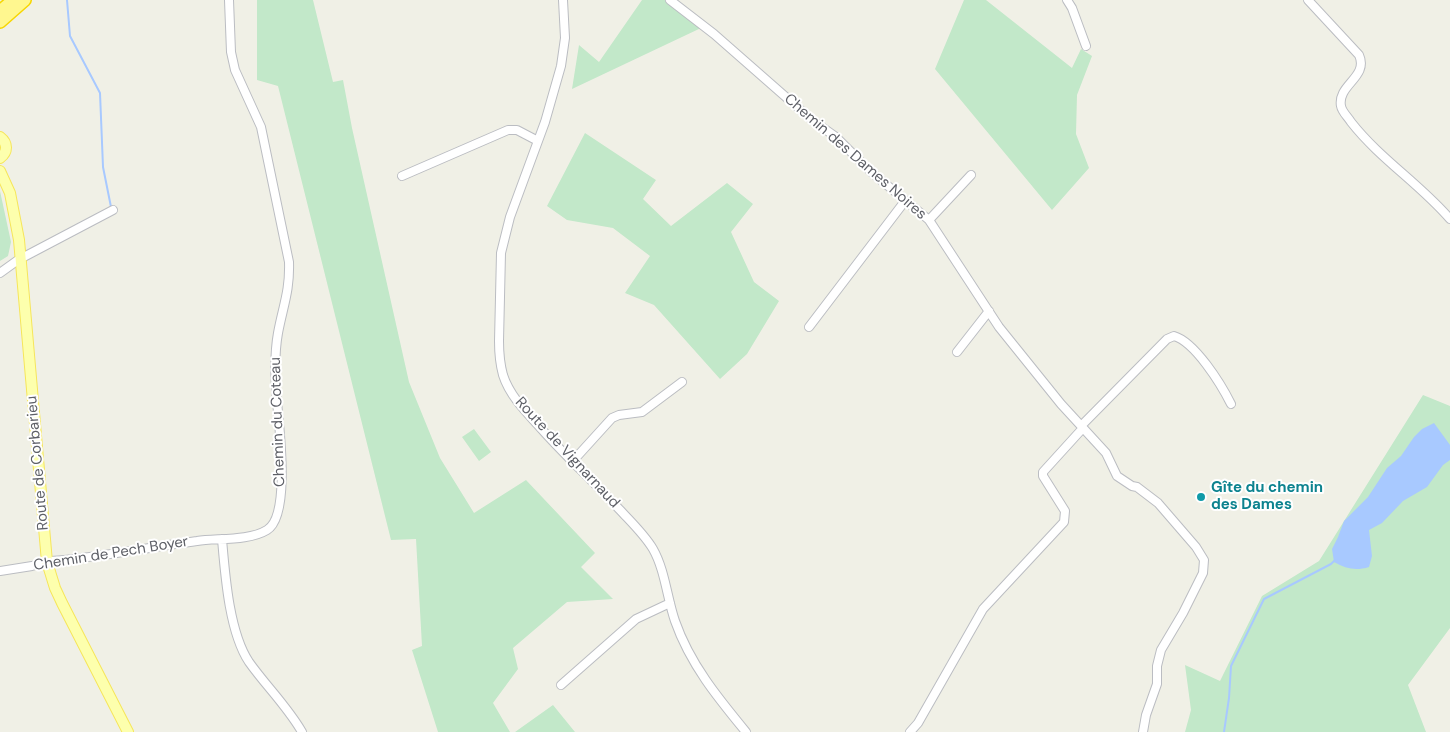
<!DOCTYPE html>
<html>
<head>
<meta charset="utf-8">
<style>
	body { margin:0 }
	canvas { display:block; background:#f0f0e6 }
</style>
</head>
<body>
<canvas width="1450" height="732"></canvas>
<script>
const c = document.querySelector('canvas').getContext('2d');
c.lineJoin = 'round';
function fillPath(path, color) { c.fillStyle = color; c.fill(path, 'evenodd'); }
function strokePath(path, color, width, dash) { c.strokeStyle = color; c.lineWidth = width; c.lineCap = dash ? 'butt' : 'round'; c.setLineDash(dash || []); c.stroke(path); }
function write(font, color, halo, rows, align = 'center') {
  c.font = font + ' "DM Sans",sans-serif'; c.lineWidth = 4; c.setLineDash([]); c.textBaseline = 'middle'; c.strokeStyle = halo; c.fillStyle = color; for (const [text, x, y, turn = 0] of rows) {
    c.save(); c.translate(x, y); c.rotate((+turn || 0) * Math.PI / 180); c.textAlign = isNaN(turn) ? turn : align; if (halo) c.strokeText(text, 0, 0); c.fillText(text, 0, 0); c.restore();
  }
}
fillPath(new Path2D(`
	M257 0H313L333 82 343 80 352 128 409 382 440 458 474 513 526 480 595 553 581 567 613 599 567 602 513 648 518 669 493 703 510 732H438L412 650 422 646 416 539 391 540 278 86 257 80Z
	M642 0H665L701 28 572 89 579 45 599 62Z
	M964 0H986L1072 68 1081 49 1092 56 1077 95 1076 134 1089 168 1052 210 935 69Z
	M585 133 656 180 643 199 671 226 727 183 753 204 731 232 754 282 779 301 747 354 720 379 654 305 625 293 650 256 613 228 567 220 547 206Z
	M0 191 11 242 8 256 0 261Z
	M1423 395 1450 406V628L1408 685 1426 732H1185L1191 710 1185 665 1220 681 1262 596 1319 561Z
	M474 429 491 452 479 461 462 437Z
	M553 705 575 732H515Z`), '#c2e8c9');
fillPath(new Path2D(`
	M1434 423 1450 445V460L1443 465 1427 487 1403 501 1382 523 1369 530 1372 556 1369 567C1356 571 1346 569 1334 562L1332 549 1338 537 1344 521 1368 497 1387 468 1401 456 1414 437 1422 429Z`), '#a8c9ff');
strokePath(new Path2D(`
	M67 0 70 36 100 93 103 167 111 207
	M1224 732 1229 698 1231 666 1264 599 1331 564 1335 560`), '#a8c9ff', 2);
const minor = new Path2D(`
	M563 0 565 38 561 66 545 122 510 217 501 253 499 341C499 353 500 364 503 375 509 394 524 410 537 424 563 454 592 480 619 509 631 522 644 534 653 549 665 570 667 598 675 621 690 664 718 698 746 732
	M670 0 714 34 812 120 836 137 870 171 929 220 999 327 1061 404 1106 453 1117 476 1132 486 1137 487 1158 503 1196 547 1204 560 1203 573 1183 613 1161 650 1157 666V684L1146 715 1143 732
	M1067 0 1072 8 1086 46
	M1308 0 1359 55C1369 77 1337 85 1341 106 1342 112 1348 117 1351 122 1380 159 1420 184 1450 219
	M402 176 508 130H517L538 141
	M929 220 971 175
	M0 273 18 260 113 210
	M809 327 905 201
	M957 352 989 311
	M1081 426 1167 339 1174 336C1195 342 1221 384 1231 404
	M572 462 612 418 619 415 642 412 682 382
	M222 539C225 574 229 632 249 662 266 686 287 706 302 732
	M0 571 32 566 50 561C99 558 148 547 197 541 217 538 249 541 267 530 291 516 279 426 277 401 275 379 274 355 278 333 283 306 290 291 289 262L261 127 235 70 231 52 229 0
	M561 685 636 619 670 603
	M910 732 918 723 983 609 1064 522 1065 511 1043 476V472L1083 428`);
const major = new Path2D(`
	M0 137C8 143 8 152 0 158
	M0 171 10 193 19 240 47 562 55 588 62 603 128 732`);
const highway = new Path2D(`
	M0 11 13 0
	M0 22 25 0`);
strokePath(minor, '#bbbdc2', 10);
strokePath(major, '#f6e65a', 12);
strokePath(highway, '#f7d600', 14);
strokePath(minor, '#fff', 8);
strokePath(major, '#fdffad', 10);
strokePath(highway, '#fff78f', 11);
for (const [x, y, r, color] of [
	[1201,497,5,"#0f9aa8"]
]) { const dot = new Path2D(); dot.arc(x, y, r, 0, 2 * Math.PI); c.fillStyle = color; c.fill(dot); strokePath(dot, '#fff', 2); }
write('15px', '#5e6067', '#fff', [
	["Chemin des Dames Noires",855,157,41],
	["Chemin du Coteau",278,422,-92],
	["Route de Vignarnaud",567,453,47],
	["Route de Corbarieu",38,463,-95],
	["Chemin de Pech Boyer",111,554,-9]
]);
write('bold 15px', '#0d838f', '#fff', [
	["Gîte du chemin",1211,488],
	["des Dames",1211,505]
], 'left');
</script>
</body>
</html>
